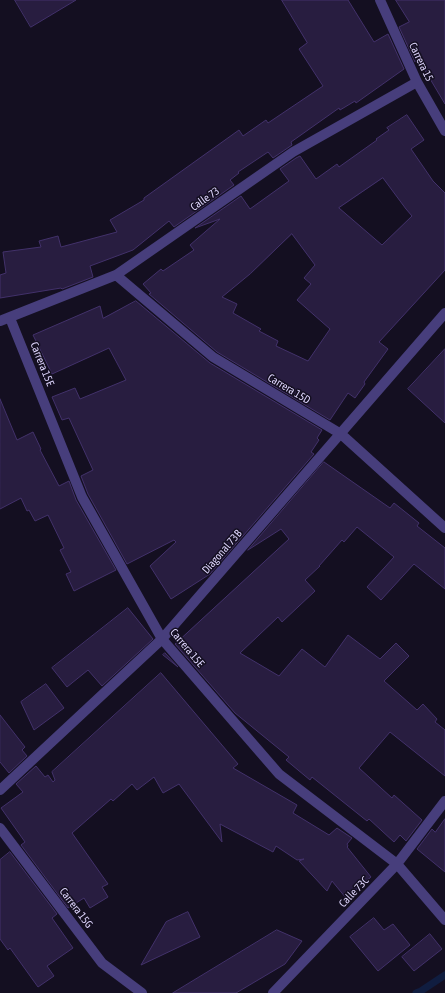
<!DOCTYPE html>
<html>
<head>
<meta charset="utf-8">
<style>
	body { margin:0 }
	canvas { display:block; background:#140f21 }
</style>
</head>
<body>
<canvas width="445" height="993"></canvas>
<script>
const c = document.querySelector('canvas').getContext('2d');
c.lineJoin = 'round';
function strokePath(path, color, width, dash) { c.strokeStyle = color; c.lineWidth = width; c.lineCap = dash ? 'butt' : 'round'; c.setLineDash(dash || []); c.stroke(path); }
function fillPath(path, color) { c.fillStyle = color; c.fill(path, 'evenodd'); }
function write(font, color, halo, rows, align = 'center') {
  c.font = font + ' "Asap Condensed",sans-serif'; c.lineWidth = 3; c.setLineDash([]); c.textBaseline = 'middle'; c.strokeStyle = halo; c.fillStyle = color; for (const [text, x, y, turn = 0] of rows) {
    c.save(); c.translate(x, y); c.rotate((+turn || 0) * Math.PI / 180); c.textAlign = isNaN(turn) ? turn : align; if (halo) c.strokeText(text, 0, 0); c.fillText(text, 0, 0); c.restore();
  }
}
strokePath(new Path2D(`
	M416 993 421 991 445 975`), '#101d40', 7);
const building = new Path2D(`
	M15 0H76L31 27Z
	M282 0H348L374 42 388 34 404 69 356 103 355 101 340 110 339 108 291 142 292 145 273 158 268 152 238 172 239 173 230 180 234 185 174 227 169 221 133 250 90 266 93 277 62 289 61 288 0 298V275L6 273 3 252 41 247 39 241 58 236 61 247 117 232 110 220 144 200V198L239 130 243 136 266 120 268 123 323 86 299 49 307 43Z
	M396 0H445V104L423 67 422 68 417 60 415 62 399 27 409 22Z
	M407 115 424 140 411 149 433 181 445 193V270L379 342 388 349 364 382 365 384 355 398 348 393 330 420 217 352 149 294 151 293 143 284 161 269 163 271 194 250 190 245 220 219 195 228 241 196 250 209 289 181 280 169 296 158 300 156 316 179 337 164 339 167 377 140 376 139 389 130 387 128ZM383 178 406 209 412 216 382 245 339 208ZM292 234 315 265 304 278 311 284 297 300 330 329 308 361 276 346 278 341 259 331 261 329 233 313 237 304 222 297 250 274Z
	M136 301 210 363 322 430 317 438 319 440 311 452 314 454 210 574 171 599 150 566 176 542 174 540 127 564 88 494 81 476 93 470 69 418 62 420 52 397 75 388 80 399 126 380 109 348 52 374 33 335 100 306 103 318Z
	M445 349V423L408 389Z
	M0 399 17 440 33 432 41 449 40 450 59 486 69 481 76 500 116 570 74 591 66 574 71 572 60 550 64 548 48 515 35 521 29 510 27 511 21 498 0 509Z
	M324 462 390 508 394 503 419 523 417 526 445 548V589L414 564 381 600 367 587 394 557 357 527 344 542 342 540 319 566H320L305 580 315 591 282 622 278 617 240 653 279 676 302 649 325 667 348 635 380 659 396 643 409 656 384 681 417 710 423 704 437 719 435 722 445 730V776L390 732 359 768 392 798 394 795 422 820 406 841 400 835 394 842 369 819 367 821 312 777 310 780 286 760 289 757 235 713 175 644 289 539 281 529 248 550Z
	M128 608 153 639 102 686 88 670 67 687 52 668Z
	M165 653 178 667 163 655Z
	M161 673 238 764 233 768 297 805 293 813 329 835 337 828 352 838 347 844 348 846 347 847 371 877 346 898 332 881 327 891 299 861 304 859 297 860 276 846 273 852 220 824 222 842 179 784 163 793 154 777 137 790 132 784 113 801 111 799 72 833 108 884 102 887 108 897 90 908 84 898 68 908 21 845 25 842 1 808 23 792 16 784 36 766 45 777 48 775 53 782 55 780 52 772Z
	M46 684 64 708 34 730 21 702Z
	M0 715 25 747 22 750 27 756 9 773 0 762Z
	M445 819V872L417 849 432 829 435 832Z
	M10 852 57 914 52 918 73 948 47 966 54 976 38 987 10 948 8 950 0 939V860Z
	M188 912 200 937 141 965 166 922Z
	M374 918 384 930 393 924 410 945 378 971 350 937Z
	M277 930 302 941 285 964 236 993H173Z
	M430 934 442 949 414 971 402 957Z`);
fillPath(building, '#281d40');
strokePath(building, '#42316a', 1);
strokePath(new Path2D(`
	M380 0 417 82 445 131
	M116 275 213 357 341 434 445 528
	M10 318 82 497 162 639 279 774 397 864 445 920
	M0 321 116 275 293 152 417 82
	M0 790 162 639 445 313
	M0 828 102 963 142 993
	M273 993 397 864 445 801`), '#473e7c', 10);
write('11px', '#dcd3fb', '#140f21', [
	["Carrera 15",421,62,64],
	["Calle 73",205,199,-35],
	["Carrera 15E",42,364,68],
	["Carrera 15D",289,389,31],
	["Diagonal 73B",222,552,-49],
	["Carrera 15E",187,648,50],
	["Calle 73C",354,892,-46],
	["Carrera 15G",76,908,53]
]);
</script>
</body>
</html>
